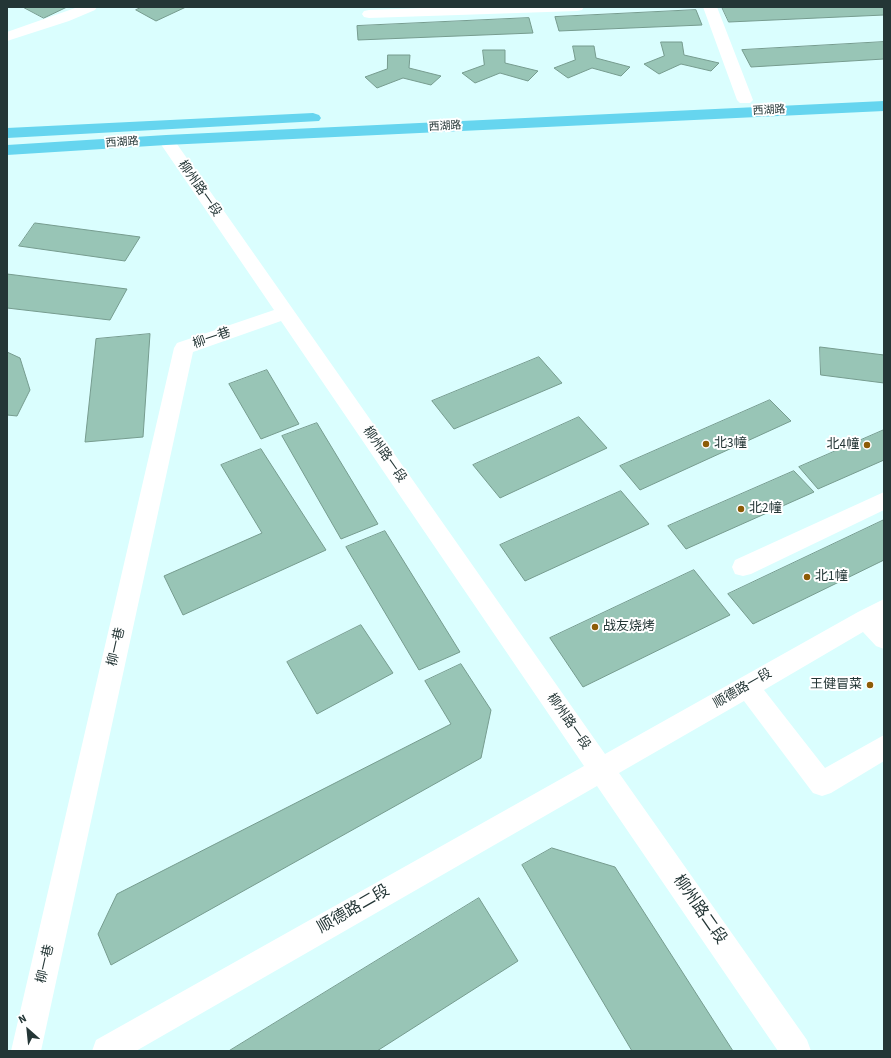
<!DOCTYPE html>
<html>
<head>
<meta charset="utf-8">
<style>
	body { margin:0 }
	#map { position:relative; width:891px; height:1058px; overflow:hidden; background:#dafefe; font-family:"Source Sans 3",sans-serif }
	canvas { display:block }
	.frame { position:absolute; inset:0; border:8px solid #243636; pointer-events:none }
	.north { position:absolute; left:8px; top:1010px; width:40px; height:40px; -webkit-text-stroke:3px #fff; paint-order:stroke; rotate:333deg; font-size:11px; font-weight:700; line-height:16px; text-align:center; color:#243636 }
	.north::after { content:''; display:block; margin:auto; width:14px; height:18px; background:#243636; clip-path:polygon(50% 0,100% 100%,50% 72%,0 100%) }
</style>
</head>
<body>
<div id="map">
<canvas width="891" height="1058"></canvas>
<div class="frame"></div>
<div class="north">N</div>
</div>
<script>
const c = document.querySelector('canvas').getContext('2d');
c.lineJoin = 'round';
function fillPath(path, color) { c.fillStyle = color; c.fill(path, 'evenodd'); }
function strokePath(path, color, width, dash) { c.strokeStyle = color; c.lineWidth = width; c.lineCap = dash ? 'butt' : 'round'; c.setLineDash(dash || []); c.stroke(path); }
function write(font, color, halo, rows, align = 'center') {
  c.font = font + ' "Source Sans 3","Noto Sans SC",sans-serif'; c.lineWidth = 4; c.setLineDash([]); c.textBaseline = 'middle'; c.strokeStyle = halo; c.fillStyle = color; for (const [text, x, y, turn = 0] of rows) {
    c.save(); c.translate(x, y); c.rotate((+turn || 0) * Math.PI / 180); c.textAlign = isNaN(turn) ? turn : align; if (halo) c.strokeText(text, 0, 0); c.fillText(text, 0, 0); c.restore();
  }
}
const building = new Path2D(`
	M23 7H67L44 18Z
	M142 7H186L156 21 136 10Z
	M722 7H884V15L729 22Z
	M696 10 702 25 559 31 555 17Z
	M529 18 533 33 358 40 357 26Z
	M661 42H682L684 55 719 63 711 71 681 64 659 74 644 64 664 56Z
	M884 42V59L751 67 742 50Z
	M573 46H594L596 58 630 67 621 76 592 68 568 78 554 68 575 60Z
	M483 50H505V63L538 71 528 81 500 73 475 83 462 73 484 65Z
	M388 55H410L409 68 441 76 431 85 403 78 377 88 365 77 387 69Z
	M35 223 140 237 125 261 19 246Z
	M7 274 127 289 110 320 7 308Z
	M150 334 143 437 85 442 96 339Z
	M820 347 884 355V383L821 375Z
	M7 352 20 358 30 390 17 416 7 415Z
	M539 357 562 383 454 429 432 401Z
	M267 370 299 424 261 439 229 384Z
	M770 400 791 421 640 490 620 466Z
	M579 417 607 448 500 498 473 465Z
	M317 423 378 524 341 539 282 436Z
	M884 430V460L818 489 799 467Z
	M261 449 326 550 183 615 164 576 262 533 221 465Z
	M794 471 814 492 686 549 668 526Z
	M621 491 649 524 525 581 500 545Z
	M884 520V560L753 624 728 594Z
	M385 531 460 652 419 670 346 547Z
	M694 570 730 615 583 687 550 638Z
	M361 625 393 673 317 714 287 662Z
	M461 664 491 710 481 758 111 965 98 934 117 894 451 724 425 681Z
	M552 848 615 867 733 1051H632L522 865Z
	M479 898 518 961 377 1051H229Z`);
fillPath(building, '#98c5b6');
strokePath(building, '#769c8f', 1);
fillPath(new Path2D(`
	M78 7H97L95 10 69 21 7 41V32Z
	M451 7H584L582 10 577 11 369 18 364 17 362 14 364 11 369 10Z
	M703 7H717L753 100 750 103H740L737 100Z
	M166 135 172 137 605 754 858 612 884 599V649L876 646 863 632 764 690 825 768 884 735V761L831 793 822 796 813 793 744 701 619 773 807 1040 811 1051H778L597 786 136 1051H92L96 1040 584 766 281 321 193 352 41 1051H11L174 348 177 343 274 310 158 140 160 137Z
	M884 492V510L751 574 743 576 735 574 732 567 735 560Z`), '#fff');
fillPath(new Path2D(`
	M884 101V111L166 145 7 155V145L166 135Z
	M313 113 319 115 321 118 319 121 7 138V128Z`), '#66d5ef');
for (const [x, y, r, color] of [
	[706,444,4,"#8d5c06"],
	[867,445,4,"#8d5c06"],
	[741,509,4,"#8d5c06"],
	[807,577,4,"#8d5c06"],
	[595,627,4,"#8d5c06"],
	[870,685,4,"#8d5c06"]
]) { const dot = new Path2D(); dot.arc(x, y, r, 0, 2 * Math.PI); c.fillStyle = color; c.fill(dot); strokePath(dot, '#fff', 1.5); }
write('11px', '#243636', '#fff', [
	["西湖路",769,111,-3],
	["西湖路",445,127,-3],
	["西湖路",122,143,-4]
]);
write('13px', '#243636', '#fff', [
	["柳州路一段",199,189,55],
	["柳一巷",212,339,-19],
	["柳州路一段",384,455,55],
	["柳一巷",117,647,-77],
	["顺德路一段",743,689,-30],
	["柳州路一段",568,722,55],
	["柳一巷",46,964,-77]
]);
write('13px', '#243636', '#fff', [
	["北3幢",714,444],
	["北4幢",859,445,"right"],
	["北2幢",749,509],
	["北1幢",815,577],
	["战友烧烤",603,627],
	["王健冒菜",862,685,"right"]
], 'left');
write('16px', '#243636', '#fff', [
	["顺德路二段",354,910,-30],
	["柳州路二段",699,910,55]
]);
</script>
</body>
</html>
